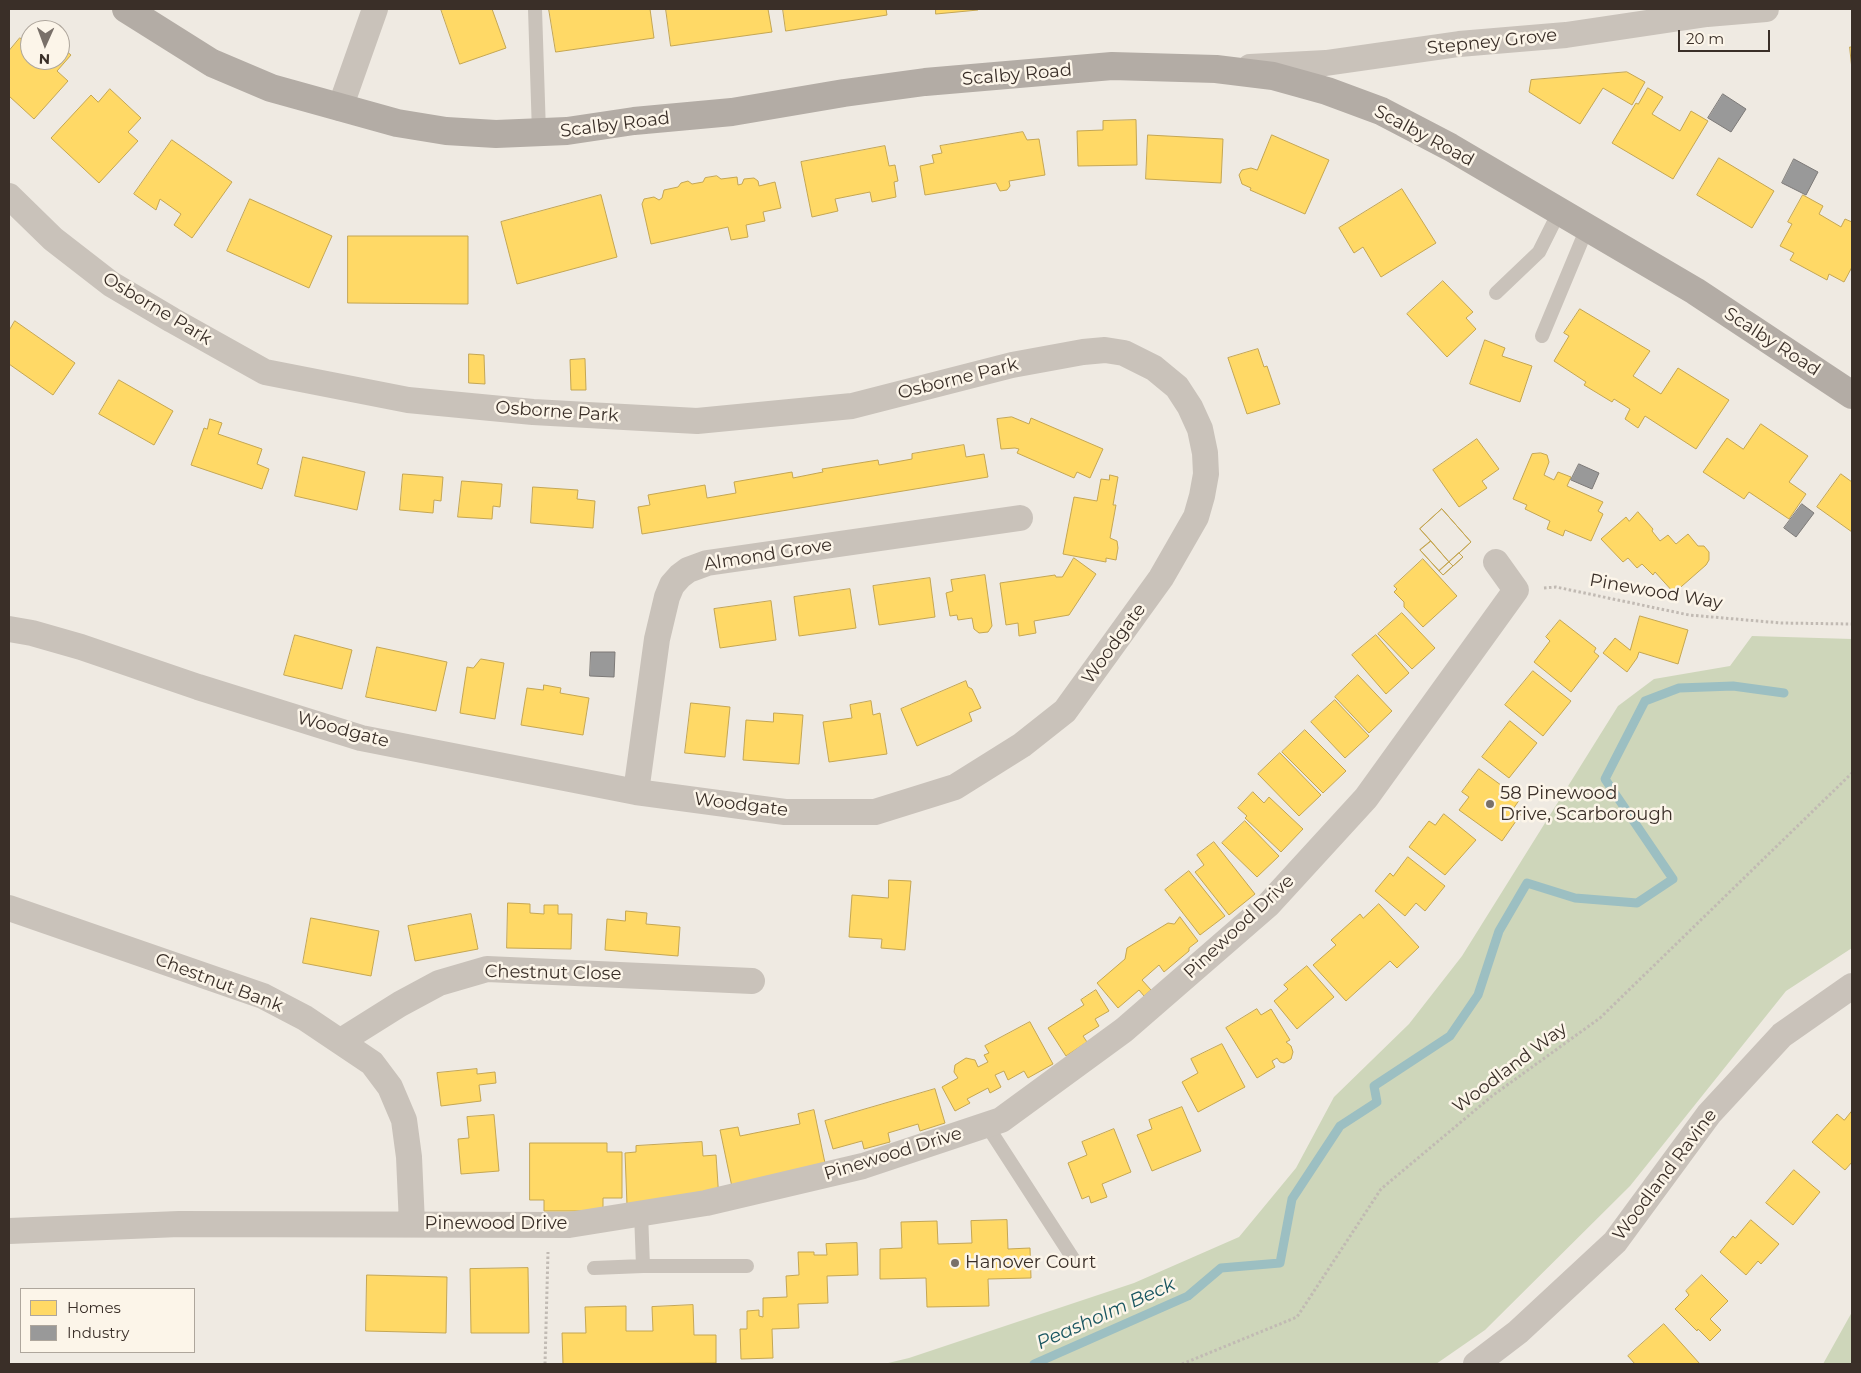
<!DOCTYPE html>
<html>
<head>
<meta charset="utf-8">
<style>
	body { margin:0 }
	#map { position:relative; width:1861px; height:1373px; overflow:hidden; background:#efeae2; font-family:Montserrat,sans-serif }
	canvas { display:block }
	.frame { position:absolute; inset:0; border:10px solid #3a2f28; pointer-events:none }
	.legend { position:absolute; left:20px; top:1288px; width:175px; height:65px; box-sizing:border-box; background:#fcf5e9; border:1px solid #aea69c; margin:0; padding:6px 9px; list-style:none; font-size:15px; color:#3a2f28 }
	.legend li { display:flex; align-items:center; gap:10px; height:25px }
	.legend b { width:25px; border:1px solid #aea69c }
	.north { position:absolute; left:20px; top:20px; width:50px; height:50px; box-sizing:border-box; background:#fcf5e9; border:1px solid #aea69c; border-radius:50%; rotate:182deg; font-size:14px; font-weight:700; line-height:20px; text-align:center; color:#3a2f28 }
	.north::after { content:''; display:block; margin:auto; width:18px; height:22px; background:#797069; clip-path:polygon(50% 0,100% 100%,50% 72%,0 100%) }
	.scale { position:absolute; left:1678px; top:30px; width:92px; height:22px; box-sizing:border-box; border:2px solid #3a2f28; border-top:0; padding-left:6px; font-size:15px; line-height:18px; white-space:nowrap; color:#3a2f28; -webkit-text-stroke:4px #fcf5e9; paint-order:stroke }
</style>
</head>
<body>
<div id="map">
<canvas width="1861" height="1373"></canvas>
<div class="frame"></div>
<ul class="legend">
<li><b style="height:14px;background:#ffd966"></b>Homes</li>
<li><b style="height:14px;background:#999"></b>Industry</li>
</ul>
<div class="north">N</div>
<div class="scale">20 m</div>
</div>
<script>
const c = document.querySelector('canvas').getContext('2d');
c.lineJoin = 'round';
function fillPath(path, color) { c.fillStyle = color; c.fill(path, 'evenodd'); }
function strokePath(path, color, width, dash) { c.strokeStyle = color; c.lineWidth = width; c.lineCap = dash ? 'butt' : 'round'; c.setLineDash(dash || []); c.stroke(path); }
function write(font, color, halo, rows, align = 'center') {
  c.font = font + ' Montserrat,sans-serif'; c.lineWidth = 5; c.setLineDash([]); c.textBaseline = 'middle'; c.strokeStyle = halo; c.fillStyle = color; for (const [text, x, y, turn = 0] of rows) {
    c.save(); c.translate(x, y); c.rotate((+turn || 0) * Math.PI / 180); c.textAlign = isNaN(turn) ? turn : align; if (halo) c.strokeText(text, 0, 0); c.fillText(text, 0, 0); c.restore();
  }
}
fillPath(new Path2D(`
	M1752 636 1852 639V948L1786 991 1630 1186 1485 1330 1436 1364H884L909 1358 1134 1283 1239 1237 1296 1168 1334 1097 1409 1024 1462 956 1618 706 1654 679 1730 666Z
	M1852 1312V1364H1823Z`), '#ced6ba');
const homes = new Path2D(`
	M441 9H492L506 48 460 64Z
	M549 9H650L654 38 556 52Z
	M666 9H768L772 32 671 46Z
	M783 9H886L887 15 786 31Z
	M936 9H978V10L936 14Z
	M20 38 30 45V60H60V46L71 55 57 71 68 81 34 119 9 96V51Z
	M1850 47H1852V69Z
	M1627 72 1645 82 1632 105 1603 88 1580 124 1529 92 1531 80Z
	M1648 88 1663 97 1652 114 1680 131 1691 111 1708 121 1673 179 1612 143 1636 103 1638 104Z
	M110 89 141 118 128 132 138 141 99 183 51 138 91 95 98 102Z
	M1136 120 1137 165 1078 166 1077 131 1103 130V121Z
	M1023 132 1027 140 1039 139 1045 175 1009 181 1010 186 1007 190 1000 191 996 183 925 195 920 166 934 163 932 155 942 153 940 146Z
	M1148 135 1223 139 1221 183 1146 179Z
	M1272 135 1329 160 1305 214 1250 190 1251 188 1242 184 1239 175 1242 170 1251 168 1257 170Z
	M172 140 232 182 192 238 174 225 181 214 160 199 156 210 134 194Z
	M885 146 889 166 895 165 898 181 894 182 896 197 872 202 870 192 835 199 838 211 812 217 801 162Z
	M1719 158 1774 191 1752 228 1697 195Z
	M717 176 721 179 737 177 738 185 742 184 744 179 754 178 758 181 759 186 775 182 781 208 763 212 765 221 746 225 748 237 731 240 728 227 651 244 642 204 644 199 654 197 659 200 662 198 664 190 678 187 681 183 688 181 692 184 703 182 705 178Z
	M1402 189 1436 243 1381 277 1363 247 1354 253 1339 228Z
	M601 195 617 257 517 284 501 222Z
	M1803 195 1823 206 1819 214 1841 227 1845 219 1852 222V267L1844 282 1829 274 1827 280 1790 260 1794 253 1780 246 1792 224 1788 222Z
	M250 199 332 236 309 288 227 251Z
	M348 236H468V304L348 303Z
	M1443 281 1473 312 1466 318 1476 329 1447 357 1407 314Z
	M1580 309 1650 351 1633 376 1661 394 1678 368 1729 400 1696 449 1645 416 1638 428 1625 419 1630 409 1614 399 1612 402 1584 385 1586 382 1554 361 1569 336 1564 333Z
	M15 321 75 363 53 395 9 364V331Z
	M1485 340 1505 348 1502 356 1532 366 1520 402 1470 384Z
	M1258 349 1264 367 1267 366 1280 404 1247 414 1228 358Z
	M469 354 484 355 485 384 469 383Z
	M585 359 586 390H571L570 360Z
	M119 380 173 411 154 445 99 414Z
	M1012 417 1029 424 1031 418 1103 449 1090 478 1077 472 1074 478 1017 453 1019 449 1015 448 1001 449 997 419Z
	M210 419 222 423 218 434 262 449 257 464 269 469 262 489 191 465 204 428 207 429Z
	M1761 424 1808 456 1789 482 1806 494 1789 519 1749 492 1744 499 1703 472 1727 438 1743 449Z
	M1477 439 1499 469 1482 481 1487 488 1459 507 1433 470Z
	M964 445 966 457 984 454 988 477 642 534 638 507 650 505 648 495 705 485 707 498 736 493 734 482 792 472 793 478 823 472 822 469 878 460 879 465 912 459V454Z
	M1541 453 1547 455 1549 462 1544 475 1554 480 1558 472 1571 477 1567 486 1603 502 1598 511 1603 514 1591 541 1565 530 1563 536 1547 529 1550 521 1525 509 1527 505 1513 499 1532 454Z
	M303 457 365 472 357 510 295 496Z
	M403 474 443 477 441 501 434 500 433 513 400 510Z
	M1841 474 1852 482V532L1817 507Z
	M1110 475 1118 477 1113 505H1116L1110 538 1117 541 1118 548 1116 560 1106 558V562L1063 554 1074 497 1097 501 1101 479 1109 480Z
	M462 481 502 484 500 507 493 506 492 519 458 517Z
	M533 487 578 490 577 499 595 501 593 528 531 523Z
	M1442 509 1471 542 1459 553 1463 557 1443 575 1420 550 1431 541 1420 529Z
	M1442 509 1471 542 1449 562 1420 529Z
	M1638 512 1653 529 1652 531 1660 541 1668 535 1676 544 1688 534 1698 546H1704L1709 552V560L1706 565 1674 593 1655 572 1653 575 1642 564 1637 568 1628 558 1623 562 1601 539 1626 517 1629 521Z
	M1431 541 1449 562 1439 571 1420 550Z
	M1459 553 1463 557 1453 566 1449 562Z
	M1074 558 1096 574 1069 615 1034 621 1036 633 1019 636 1018 623 1006 625 1000 583 1055 575 1056 577H1062Z
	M1423 559 1457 596 1423 627 1404 607V602L1394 592 1397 589 1394 586Z
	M1449 562 1453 566 1443 575 1439 571Z
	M985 575 992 626 988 632 979 633 974 629 972 618 958 620 957 615 950 616 946 593 953 591 951 580Z
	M930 578 935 617 879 625 873 586Z
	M850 589 856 628 799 636 794 597Z
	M771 601 776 640 720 648 714 609Z
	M1402 613 1435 648 1412 669 1378 634Z
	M1640 616 1688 630 1678 664 1639 652 1637 658 1627 672 1603 653 1615 638 1630 650Z
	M1560 620 1596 648 1594 652 1599 656 1571 692 1534 662 1550 641 1546 637Z
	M295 635 352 650 342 689 284 675Z
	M1376 635 1409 673 1386 694 1352 655Z
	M377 647 447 662 436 711 366 697Z
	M481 659 504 663 495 719 460 713 467 667 473 668Z
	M1533 671 1571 701 1543 736 1505 705Z
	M1358 675 1392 711 1369 733 1335 697Z
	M966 681 968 687 972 689 981 708 969 713 972 721 917 746 901 709Z
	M544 685 561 688 560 693 589 698 583 735 521 725 527 688 543 690Z
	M1335 700 1369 736 1345 758 1311 722Z
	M871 701 873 715 880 713 887 754 829 762 823 722 852 718 850 705Z
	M691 703 730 707 725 757 685 753Z
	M774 713 803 715 799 764 743 760 746 720 773 722Z
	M1510 721 1537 743 1509 778 1482 757Z
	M1305 730 1346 771 1323 793 1282 752Z
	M1280 753 1321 795 1299 816 1258 774Z
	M1479 769 1520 799 1513 809 1521 814 1502 841 1459 810 1469 797 1462 792Z
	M1253 792 1264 803 1269 797 1303 829 1281 852 1245 818 1247 816 1238 808Z
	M1444 814 1476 840 1445 875 1409 847 1429 821 1435 825Z
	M1245 821 1279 856 1257 877 1222 843Z
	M1214 842 1255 894 1229 915 1195 872 1204 865 1197 855Z
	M1408 857 1445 886 1425 911 1416 903 1405 916 1375 891 1390 873 1393 876Z
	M1189 871 1225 916 1200 935 1165 890Z
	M889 880 911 881 905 950 881 948 882 939 849 937 852 895 888 898Z
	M508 903 530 904V913L544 914V905H558V914H572L571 949 507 948Z
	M1379 904 1419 947 1397 968 1390 961 1346 1001 1313 965 1336 945 1331 940 1360 914 1363 918Z
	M626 911 647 913 646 924 680 927 678 956 605 950 607 919 625 921Z
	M471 914 478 949 415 961 408 926Z
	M1180 917 1198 941 1189 948V951L1164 972 1159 965 1142 980 1151 990 1144 996 1139 990 1118 1008 1097 983 1125 959 1127 948 1168 923 1174 924Z
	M311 918 379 931 371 976 303 963Z
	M1307 966 1334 997 1297 1029 1274 1001 1288 989 1284 985Z
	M1096 990 1109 1011 1095 1019 1099 1026 1083 1036 1087 1042 1066 1056 1048 1028 1084 1005 1081 1000Z
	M1257 1009 1261 1015 1271 1009 1290 1040 1286 1042 1291 1046 1293 1052 1291 1059 1284 1063 1280 1062 1277 1058 1272 1061 1275 1067 1257 1078 1226 1028Z
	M1030 1022 1053 1064 1028 1078 1024 1071 1008 1080 1004 1071 995 1075 1001 1087 990 1093 988 1088 967 1099 970 1103 955 1111 942 1087 958 1078 954 1072 955 1065 966 1058 975 1060 978 1067 988 1062 984 1055 989 1053 985 1046Z
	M1222 1044 1245 1087 1198 1112 1182 1082 1198 1073 1191 1059Z
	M477 1069V1074L495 1072 496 1083 479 1085 481 1101 441 1106 437 1073Z
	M935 1089 945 1123 920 1131 918 1124 888 1133 890 1142 864 1149 862 1141 833 1149 825 1121Z
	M1182 1107 1201 1151 1152 1171 1137 1135 1152 1129 1149 1120Z
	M814 1110 826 1168 732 1187 720 1130 738 1127 740 1136 800 1124 798 1114Z
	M1852 1111V1162L1845 1170 1812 1142 1837 1114 1844 1120Z
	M494 1115 499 1171 461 1174 458 1139 469 1138 467 1117Z
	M1114 1129 1131 1172 1102 1184 1107 1197 1091 1203 1089 1196 1082 1199 1068 1163 1087 1155 1082 1142Z
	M702 1142 703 1156 716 1155 719 1200 627 1205 625 1153 636 1152V1146Z
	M530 1143H607V1152H622V1198H603V1211H544V1200H530Z
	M1794 1170 1820 1192 1793 1225 1766 1203Z
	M1007 1220 1008 1249 1030 1248 1031 1278 988 1279 989 1306 927 1307 926 1278 880 1279V1249L902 1248 901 1222 937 1221 938 1244 972 1243 971 1221Z
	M1751 1220 1779 1244 1761 1264 1758 1261 1746 1275 1720 1252 1733 1236 1735 1238Z
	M857 1243 858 1275 827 1276 828 1303 798 1304 799 1328 772 1329 773 1358 741 1359 740 1329H747V1311L759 1310V1316L763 1317V1298L787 1297 786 1276 799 1275 798 1252H814V1255H827L826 1244Z
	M528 1268 529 1333H471L470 1269Z
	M367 1275 447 1277 446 1333 366 1331Z
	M1702 1275 1728 1301 1710 1319 1721 1330 1710 1341 1698 1329 1697 1331 1675 1309 1689 1295 1686 1291Z
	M693 1305 694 1335H716V1363L563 1364 562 1333H586L585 1307 626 1306V1331H653L652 1307Z
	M1664 1324 1700 1364H1635L1628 1356Z`);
fillPath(homes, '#ffd966');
strokePath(homes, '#c4a653', 1);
const industry = new Path2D(`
	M1723 94 1746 109 1731 132 1708 118Z
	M1794 159 1818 172 1806 195 1782 183Z
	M1579 464 1599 473 1592 489 1571 480Z
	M1802 504 1814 513 1796 537 1784 528Z
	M591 652H615L614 677 590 676Z`);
fillPath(industry, '#999');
strokePath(industry, '#7c7977', 1);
strokePath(new Path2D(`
	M1034 1364 1188 1296 1221 1268 1280 1263 1292 1199 1340 1126 1377 1102 1374 1086 1450 1036 1478 995 1499 931 1527 883 1575 898 1637 903 1673 879 1605 779 1645 701 1679 688 1733 686 1784 693`), '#9cbfc2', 9);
strokePath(new Path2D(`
	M1544 588 1556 587 1689 615 1781 623 1852 624
	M545 1364 548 1252
	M1182 1364 1297 1317 1381 1189 1492 1096 1600 1018 1852 773`), '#c1bab3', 3, [2.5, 2.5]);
strokePath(new Path2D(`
	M535 9 539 133
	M1496 293 1539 252 1559 212
	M1542 336 1587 228
	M986 1124 1074 1260
	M641 1213 643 1266
	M594 1268 643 1266H747`), '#c9c2ba', 14);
strokePath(new Path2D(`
	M1250 67 1326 63 1459 44 1566 35 1707 14 1766 9
	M340 108 375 9
	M9 196 53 239 111 284 172 320 265 372 408 400 533 412 697 421 852 406 1012 365 1083 352 1105 350 1124 353 1154 368 1177 387 1190 407 1200 429 1205 453 1206 474 1202 496 1196 517 1161 578 1065 711 1022 745 955 787 875 812H785L636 792 361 738 198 687 81 647 32 633 9 629
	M636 792 657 639 667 597 672 585 680 576 688 570 707 563 1020 518
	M9 908 263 996 305 1018 372 1063 390 1087 404 1120 409 1157 412 1224
	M341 1041 400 1004 439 983 487 969 752 981
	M9 1231 179 1224 569 1225 706 1203 863 1166 1001 1120 1124 1030 1268 905 1366 798 1516 590 1496 562
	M1476 1364 1518 1332 1615 1242 1709 1114 1782 1035 1852 986`), '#c9c2ba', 26);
strokePath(new Path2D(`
	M126 9 212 63 271 88 397 123 446 131 496 134 567 131 634 121 732 112 844 93 925 82 1112 66 1216 69 1273 76 1327 91 1381 111 1450 147 1695 291 1852 395`), '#b3aca5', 28);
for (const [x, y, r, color] of [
	[1490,804,5,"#797069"],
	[955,1263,5,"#797069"]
]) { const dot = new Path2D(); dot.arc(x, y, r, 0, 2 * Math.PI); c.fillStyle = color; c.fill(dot); strokePath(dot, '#fcf5e9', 2); }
write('18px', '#3a2f28', '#fcf5e9', [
	["Stepney Grove",1492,42,-6],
	["Scalby Road",1017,75,-5],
	["Scalby Road",615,125,-7],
	["Scalby Road",1424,136,28],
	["Osborne Park",157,309,31],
	["Scalby Road",1772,342,33],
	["Osborne Park",958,379,-14],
	["Osborne Park",557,412,4],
	["Almond Grove",768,555,-9],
	["Pinewood Way",1656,592,10],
	["Woodgate",1114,644,-54],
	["Woodgate",343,730,15],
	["Woodgate",741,805,7],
	["Pinewood Drive",1239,927,-43],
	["Chestnut Close",553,973,1],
	["Chestnut Bank",219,983,21],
	["Woodland Way",1510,1068,-37],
	["Pinewood Drive",893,1154,-17],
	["Woodland Ravine",1665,1175,-53],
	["Pinewood Drive",496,1224]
]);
write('18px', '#3a2f28', '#fcf5e9', [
	["58 Pinewood",1500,794],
	["Drive, Scarborough",1500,815],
	["Hanover Court",965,1263]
], 'left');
write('italic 19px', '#185560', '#fcf5e9', [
	["Peasholm Beck",1106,1314,-24]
]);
</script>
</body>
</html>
